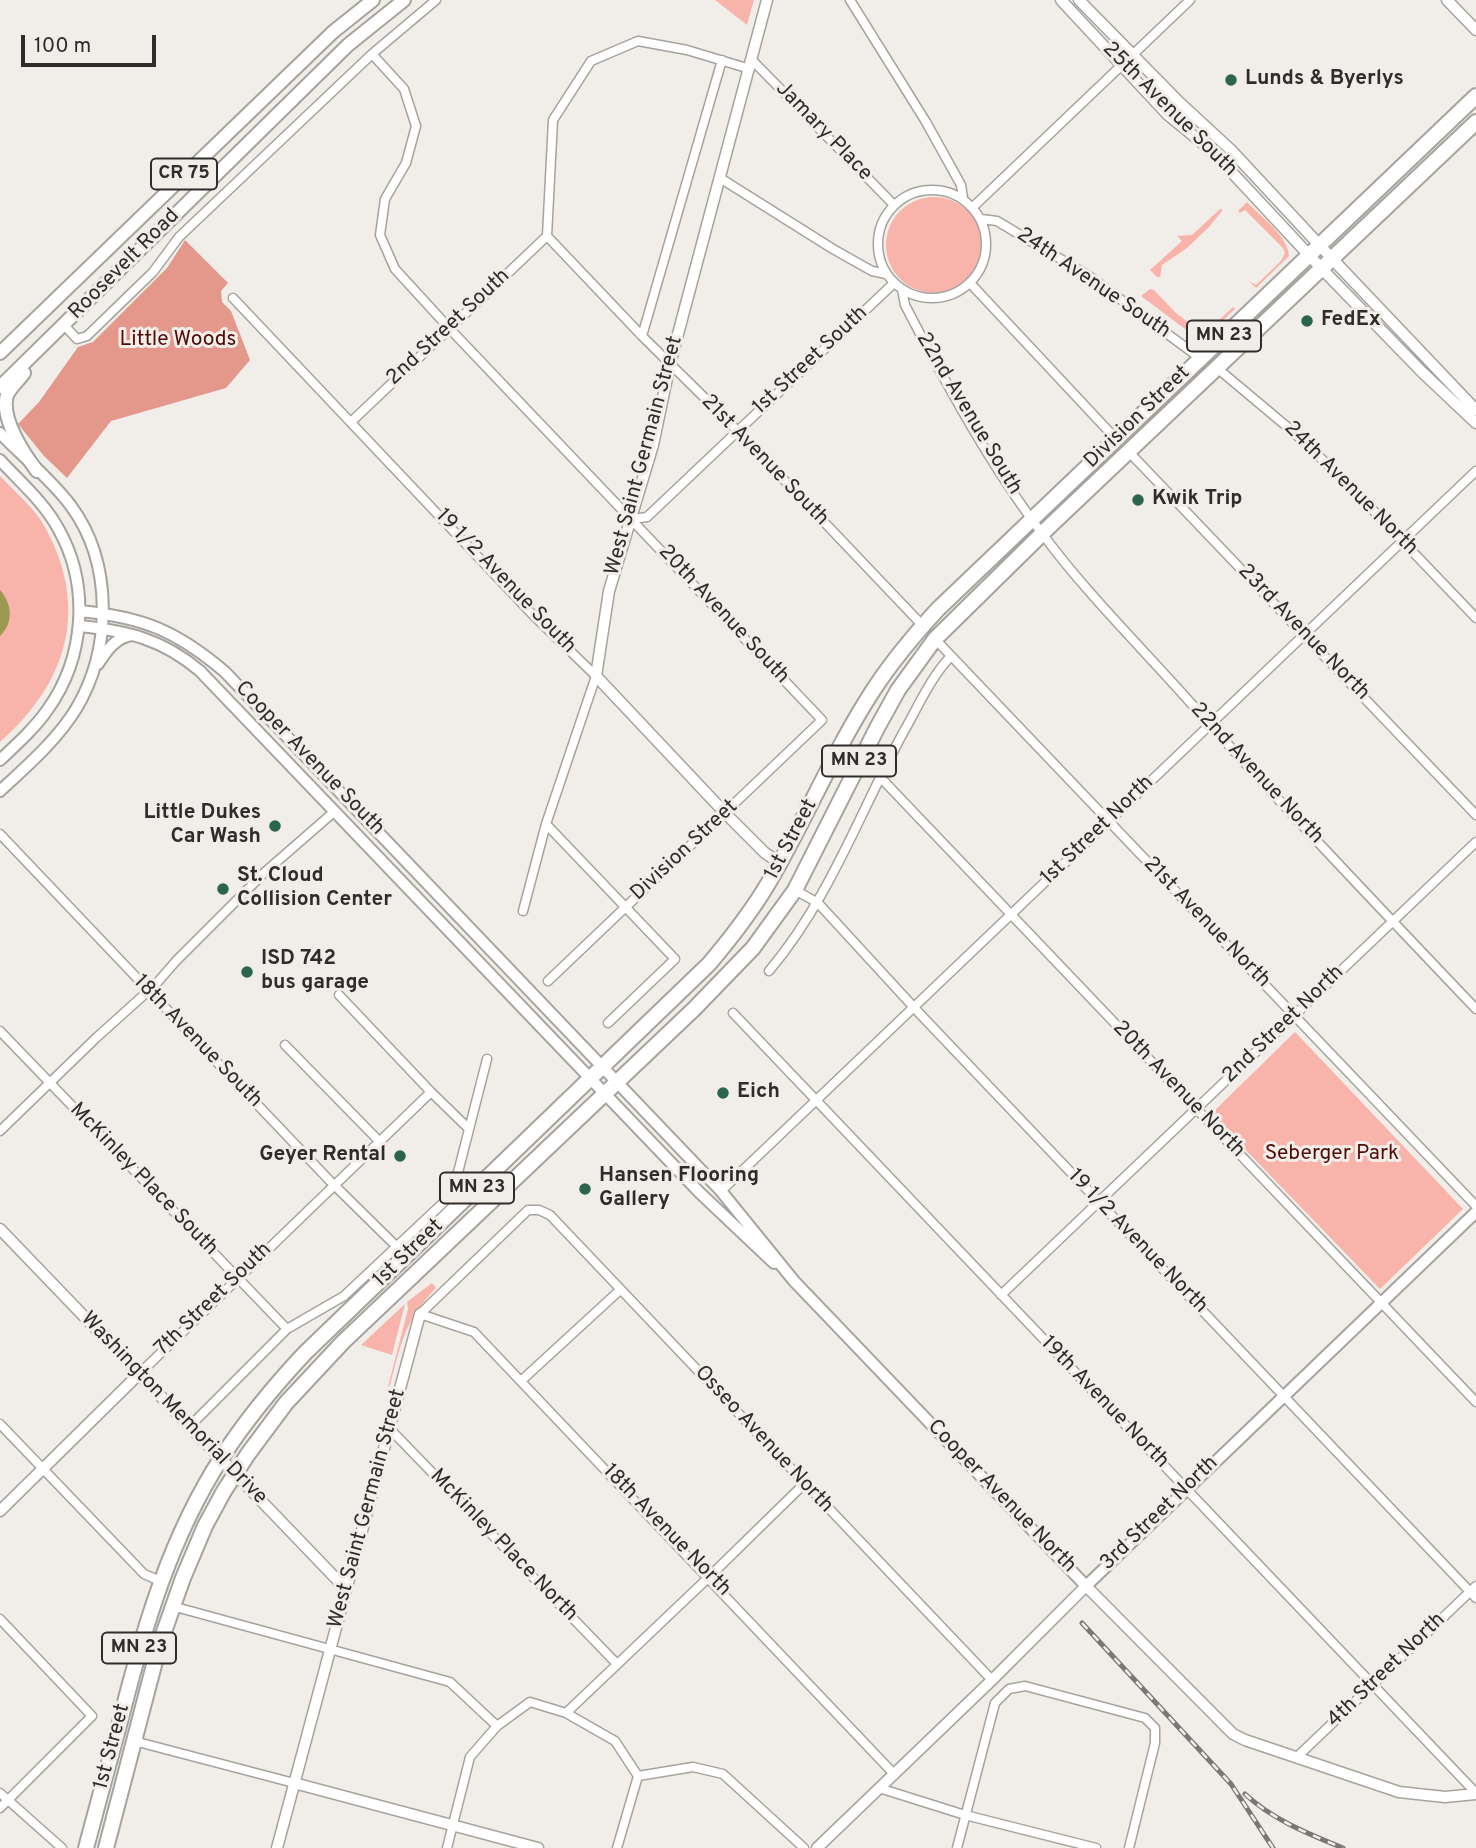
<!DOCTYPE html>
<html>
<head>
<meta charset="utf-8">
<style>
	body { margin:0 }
	#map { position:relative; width:1476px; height:1848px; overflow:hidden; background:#f1ede9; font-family:Overpass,sans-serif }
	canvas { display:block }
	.scale { position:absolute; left:21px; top:35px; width:135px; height:32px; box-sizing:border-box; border:4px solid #2f2d2c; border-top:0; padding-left:9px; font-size:21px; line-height:24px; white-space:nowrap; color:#2f2d2c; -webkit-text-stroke:5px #f1ede9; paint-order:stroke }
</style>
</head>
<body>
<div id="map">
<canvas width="1476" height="1848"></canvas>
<div class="scale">100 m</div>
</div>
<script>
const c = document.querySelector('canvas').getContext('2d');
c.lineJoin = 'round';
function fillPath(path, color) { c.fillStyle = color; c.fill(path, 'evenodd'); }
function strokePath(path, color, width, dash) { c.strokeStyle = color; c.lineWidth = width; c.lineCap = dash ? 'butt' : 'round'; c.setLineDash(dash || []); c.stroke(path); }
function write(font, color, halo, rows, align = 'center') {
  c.font = font + ' Overpass,sans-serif'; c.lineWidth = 6; c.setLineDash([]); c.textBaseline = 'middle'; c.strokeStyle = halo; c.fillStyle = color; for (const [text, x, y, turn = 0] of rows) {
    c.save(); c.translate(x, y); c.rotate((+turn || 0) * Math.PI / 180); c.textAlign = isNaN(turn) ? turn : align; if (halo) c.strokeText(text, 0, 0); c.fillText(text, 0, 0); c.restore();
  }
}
fillPath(new Path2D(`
	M715 0H754L747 25Z
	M886 245a48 48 0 1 1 96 0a48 48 0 1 1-96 0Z
	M1247 202C1260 216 1288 236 1289 256L1256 288 1249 281 1256 285 1281 261 1285 253 1283 248 1245 210 1240 213 1238 211Z
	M1220 209H1222V211L1209 227 1187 248 1162 265 1160 277H1157L1150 270 1182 241 1177 236 1192 235Z
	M1150 289 1154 290 1176 313 1204 334 1233 307 1235 309 1201 341 1141 296Z
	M0 476C16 493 36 509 46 529 90 611 66 684 0 742Z
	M1295 1032 1463 1209 1380 1289 1211 1114Z
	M432 1283 436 1288C405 1319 401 1344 390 1385L388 1387 408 1309 407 1302Z
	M405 1304 392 1355 361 1345Z`), '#f8b4aa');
fillPath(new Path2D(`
	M185 240 228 283 221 291 222 302 231 311 250 360 226 388 111 421 67 478 44 456 18 424 39 402 78 347 93 342 167 268Z`), '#e4978b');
fillPath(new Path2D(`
	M0 590C12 604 14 622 0 636Z`), '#9c9950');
const minor = new Path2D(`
	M850 0 926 122 961 185 963 198
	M372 54 404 89 416 126 406 163 385 199 380 235 395 269 449 328 822 720 548 981
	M752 60 894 205
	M720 178 833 249 872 271 886 274
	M878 244a54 54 0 1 1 108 0a54 54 0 1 1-108 0Z
	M973 207 1190 0
	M981 219 997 221 1089 276 1200 358
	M547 236 642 336 728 421 923 626
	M547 236 553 120 591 61 638 41 687 50 750 69
	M970 283 1116 439
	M902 289 905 305C946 384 990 465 1044 536 1085 591 1134 640 1180 691 1276 799 1376 904 1476 1009
	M233 298 534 616 596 676 546 824 523 911
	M64 325 77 339 87 336 153 272 179 237 372 54 436 0
	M642 336 722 60
	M1217 368 1291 430 1347 483 1476 618
	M352 421 547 236
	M1129 452 1476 815
	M632 519 647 517 894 283
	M935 639 1476 1206
	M880 777 1476 1402
	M546 824 675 959 608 1023
	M0 834 330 1181 397 1247
	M795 890 818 903 920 1014 1476 1598
	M769 971C829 900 859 814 903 733 918 707 930 678 951 656
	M339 995 431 1092 468 1128
	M733 1013 1476 1793
	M0 1031 287 1329
	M285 1045 380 1142
	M0 1131 96 1038 156 984 176 961 265 872 335 811
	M721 1191 1476 471
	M1001 1295 1476 842
	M140 1373 431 1092
	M522 1380 620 1290
	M0 1424 144 1574 160 1581
	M191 1425 287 1329 344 1296 444 1202 454 1188 487 1059
	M389 1428 617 1664
	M172 1606 450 1682 497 1726 530 1702 566 1713 615 1741 638 1776
	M0 1619 92 1716 0 1808
	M566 1713 709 1577 804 1484
	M134 1741 294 1783
	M1298 1756 1476 1586
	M894 1774 474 1332 420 1314 528 1210H539L550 1215 992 1680
	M638 1776 693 1767 723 1774 804 1848
	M879 1788 965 1815 1096 1848
	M0 1793 62 1848
	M447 1848 470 1757 497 1726
	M617 1848 638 1776
	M957 1848 995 1703 1009 1689 1025 1686 1145 1718 1155 1728V1743L1129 1848`);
const tertiary = new Path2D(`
	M767 0 670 364 653 445 609 591 596 676 725 813 765 853 780 863
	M1061 0 1168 115 1212 151 1321 268 1422 372 1476 423
	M1079 0 1179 102 1231 150 1338 265 1476 410
	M1447 0 1476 30
	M0 1229 346 1589
	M0 1511 140 1373
	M294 1783 538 1848
	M277 1848 420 1314
	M817 1848 992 1680 1086 1586 1233 1734 1245 1740 1399 1792 1445 1797 1476 1794`);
const secondary = new Path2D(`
	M0 433C23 457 51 479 71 506 113 563 112 649 76 709 57 740 27 766 0 791
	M0 460C20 482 45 503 59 530 90 586 85 657 48 709 35 728 17 744 0 760
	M80 611C143 617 177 631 225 672L721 1191 794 1281 1086 1586 1476 1212
	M79 626C128 631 162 639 200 671L700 1193 774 1263
	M98 664C106 651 116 637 132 635`);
const primary = new Path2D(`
	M0 353 333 32 373 0
	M24 373C19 380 11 387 7 395 0 418 24 454 37 471
	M0 387 348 45 404 0`);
const trunk = new Path2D(`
	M86 1848C98 1803 110 1759 122 1714 145 1624 171 1536 222 1457 246 1420 275 1385 305 1353L709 964C731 938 752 911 769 882 806 819 834 750 874 689 893 660 915 634 938 609L1476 96
	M106 1848 159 1646 183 1578 205 1526 224 1491 248 1454 286 1403 343 1342 694 1009 753 948 795 890 877 728 898 690 935 639 1052 524 1476 122`);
strokePath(minor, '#a6a39f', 11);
strokePath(tertiary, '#a6a39f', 13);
strokePath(secondary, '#a6a39f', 14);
strokePath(primary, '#a6a39f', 16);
strokePath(trunk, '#a6a39f', 18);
strokePath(minor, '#fff', 8);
strokePath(tertiary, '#fff', 10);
strokePath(secondary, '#fff', 10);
strokePath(primary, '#fff', 12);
strokePath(trunk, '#fff', 14);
const rail = new Path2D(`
	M1082 1623 1231 1784 1273 1848
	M1245 1794C1273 1820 1309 1834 1343 1848`);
strokePath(rail, '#7a7775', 5);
strokePath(rail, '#f1ede9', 2.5, [8]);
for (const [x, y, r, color] of [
	[1231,80,7,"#2b654e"],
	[1307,321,7,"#2b654e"],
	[1138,500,7,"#2b654e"],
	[275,826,7,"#2b654e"],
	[223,889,7,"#2b654e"],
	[247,972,7,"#2b654e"],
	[723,1093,7,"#2b654e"],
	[400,1156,7,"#2b654e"],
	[585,1189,7,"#2b654e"]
]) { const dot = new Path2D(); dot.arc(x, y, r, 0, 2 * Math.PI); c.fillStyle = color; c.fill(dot); strokePath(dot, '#f1ede9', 2.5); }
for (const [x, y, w] of [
	[184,174,66],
	[1224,336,74],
	[859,761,74],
	[477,1188,74],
	[139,1648,74]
]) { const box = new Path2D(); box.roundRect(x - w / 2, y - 15.5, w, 31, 5); c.fillStyle = '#f1ede9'; c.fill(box); strokePath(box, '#2f2d2c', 2); }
write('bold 19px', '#2f2d2c', null, [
	["CR 75",184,174],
	["MN 23",1224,336],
	["MN 23",859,761],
	["MN 23",477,1188],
	["MN 23",139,1648]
]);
write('bold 21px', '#2f2d2c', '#f1ede9', [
	["Lunds & Byerlys",1245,80],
	["FedEx",1321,321],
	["Kwik Trip",1152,500],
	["Little Dukes",261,814,"right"],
	["Car Wash",261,838,"right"],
	["St. Cloud",237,877],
	["Collision Center",237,901],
	["ISD 742",261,960],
	["bus garage",261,984],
	["Eich",737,1093],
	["Geyer Rental",386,1156,"right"],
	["Hansen Flooring",599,1177],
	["Gallery",599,1201]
], 'left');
write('21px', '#2f2d2c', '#f1ede9', [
	["25th Avenue South",1169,110,45],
	["Jamary Place",823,132,46],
	["Roosevelt Road",125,265,-45],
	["24th Avenue South",1093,284,34],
	["2nd Street South",449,328,-43],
	["1st Street South",811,361,-43],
	["22nd Avenue South",968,414,59],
	["Division Street",1138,418,-44],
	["West Saint Germain Street",645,456,-75],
	["21st Avenue South",764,461,46],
	["24th Avenue North",1350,489,45],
	["19 1/2 Avenue South",505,582,46],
	["20th Avenue South",723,615,47],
	["23rd Avenue North",1303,633,46],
	["Cooper Avenue South",309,759,46],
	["22nd Avenue North",1256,774,47],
	["1st Street North",1098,831,-44],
	["1st Street",792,840,-62],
	["Division Street",685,851,-43],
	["21st Avenue North",1206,923,46],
	["2nd Street North",1284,1025,-44],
	["18th Avenue South",197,1042,46],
	["20th Avenue North",1178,1090,46],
	["McKinley Place South",143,1180,46],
	["19 1/2 Avenue North",1137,1242,46],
	["1st Street",409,1254,-44],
	["7th Street South",214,1300,-44],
	["19th Avenue North",1104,1403,46],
	["Washington Memorial Drive",173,1409,46],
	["Osseo Avenue North",763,1440,47],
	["Cooper Avenue North",1001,1497,46],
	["West Saint Germain Street",368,1509,-75],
	["3rd Street North",1160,1514,-44],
	["18th Avenue North",666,1531,46],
	["McKinley Place North",503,1546,46],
	["4th Street North",1387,1671,-44],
	["1st Street",113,1747,-75]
]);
write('21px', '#500b07', '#f1ede9', [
	["Little Woods",178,341],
	["Seberger Park",1332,1155]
]);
</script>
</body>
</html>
